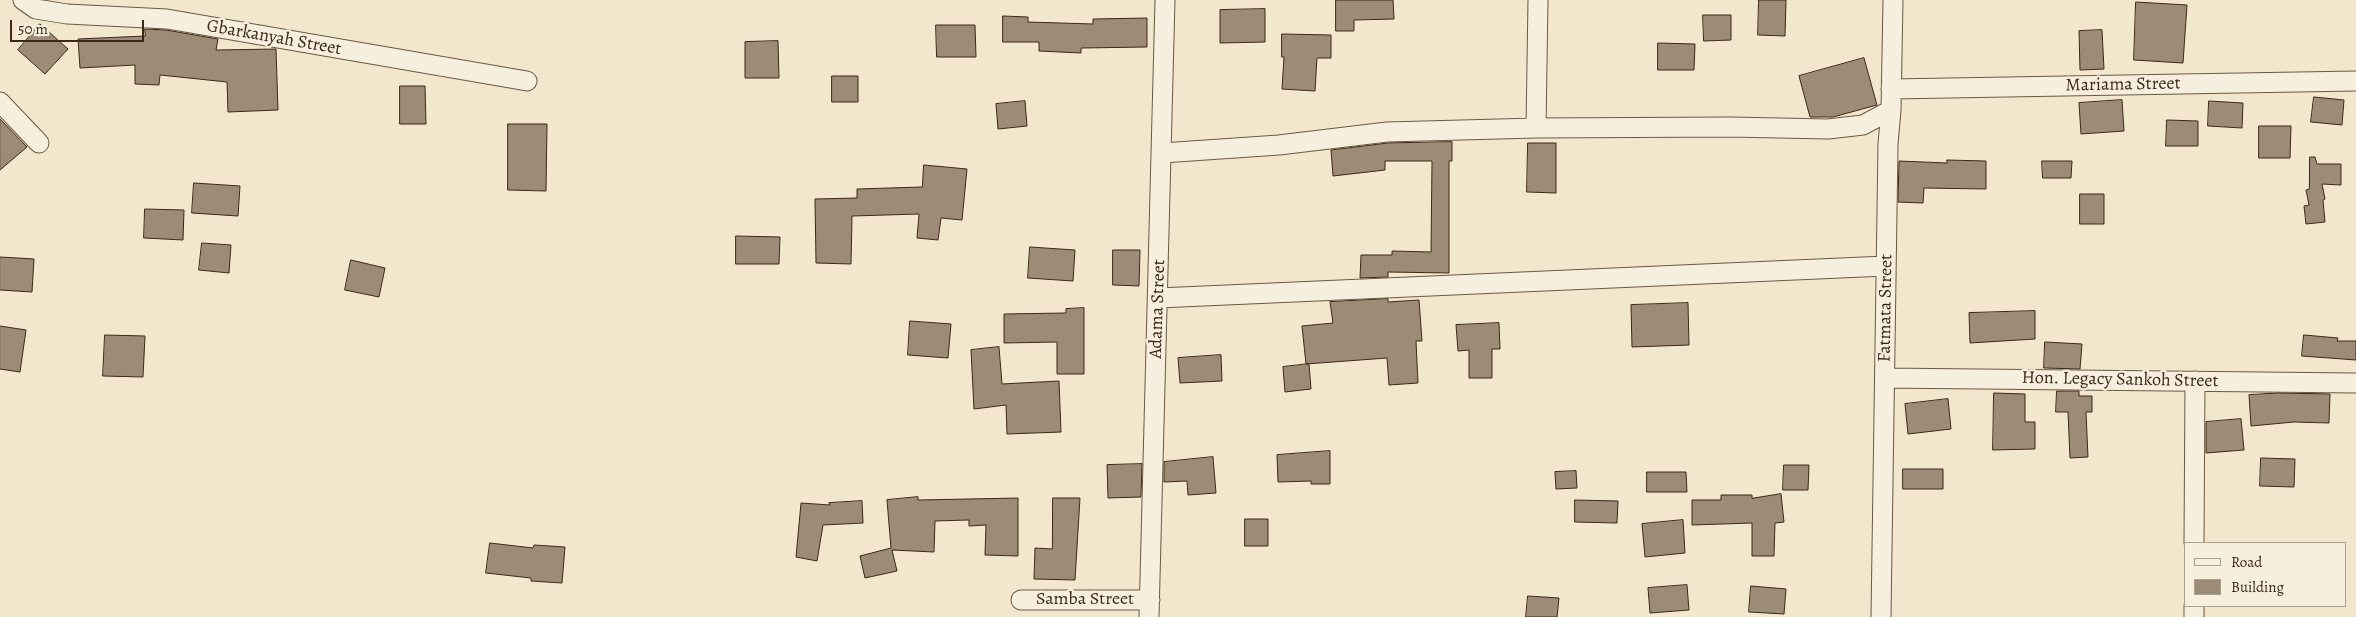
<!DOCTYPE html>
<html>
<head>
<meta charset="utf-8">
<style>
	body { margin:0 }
	#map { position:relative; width:2356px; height:617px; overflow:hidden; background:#f2e7cc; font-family:Alegreya,serif }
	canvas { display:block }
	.legend { position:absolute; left:2184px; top:542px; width:162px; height:65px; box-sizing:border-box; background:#f7efde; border:1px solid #ad9f8f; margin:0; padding:6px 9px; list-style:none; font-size:15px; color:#3e2719 }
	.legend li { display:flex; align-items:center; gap:10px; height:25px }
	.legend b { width:25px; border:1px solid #ad9f8f }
	.scale { position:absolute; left:10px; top:20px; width:134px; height:22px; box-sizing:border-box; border:2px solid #3e2719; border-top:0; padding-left:6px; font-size:15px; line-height:18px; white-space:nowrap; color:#3e2719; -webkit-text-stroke:4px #f7efde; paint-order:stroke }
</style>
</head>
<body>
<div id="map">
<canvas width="2356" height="617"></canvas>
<ul class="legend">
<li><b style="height:6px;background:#f7efde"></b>Road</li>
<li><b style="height:14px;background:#9c8b76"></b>Building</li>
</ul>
<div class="scale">50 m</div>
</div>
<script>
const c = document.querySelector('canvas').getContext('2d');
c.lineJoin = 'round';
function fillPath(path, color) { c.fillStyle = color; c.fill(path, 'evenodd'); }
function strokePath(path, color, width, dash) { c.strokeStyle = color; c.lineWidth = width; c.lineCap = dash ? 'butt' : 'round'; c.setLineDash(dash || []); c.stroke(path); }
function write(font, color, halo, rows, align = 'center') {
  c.font = font + ' Alegreya,serif'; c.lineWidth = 4.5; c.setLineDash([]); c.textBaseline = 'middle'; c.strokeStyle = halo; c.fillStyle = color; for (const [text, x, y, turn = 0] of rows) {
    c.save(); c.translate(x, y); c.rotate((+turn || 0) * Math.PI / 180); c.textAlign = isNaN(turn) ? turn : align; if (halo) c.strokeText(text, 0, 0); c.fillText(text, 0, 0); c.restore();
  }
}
const building = new Path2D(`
	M1336 0H1393L1394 19 1354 20V31H1336Z
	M1759 0H1786L1785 36 1758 35Z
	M2136 2 2187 5 2183 63 2134 60Z
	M1265 9V42L1220 43V10Z
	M1703 15H1731V40L1704 41Z
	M1003 16 1028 17V22L1093 24V19L1147 18V47L1081 48V53L1039 51V42H1003Z
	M40 24 68 49 45 74 18 50Z
	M936 25H975L976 57H937Z
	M145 29 166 30 218 39 216 50 276 49 278 110 228 112 227 82 160 75 159 85 135 84V65L80 68 78 39 145 36Z
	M2102 30 2104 69 2080 70 2079 31Z
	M1282 34 1331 35V58H1317L1315 91 1282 89 1284 57H1282Z
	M778 41 779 78H745V42Z
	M1658 43 1695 44 1694 70H1658Z
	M1864 58 1877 105 1833 117H1810L1799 76Z
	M832 76H858V102H832Z
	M400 86H425L426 124H400Z
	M2314 97 2344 100 2342 125 2311 122Z
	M2122 100 2124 131 2081 134 2079 103Z
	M1025 101 1027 126 998 129 996 104Z
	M2209 101 2243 103 2242 128 2208 126Z
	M0 119 27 147 0 170Z
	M2167 120 2198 121V146H2166Z
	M508 124H547L546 191 508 190Z
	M2259 126H2291L2290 158H2259Z
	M1452 142V161H1449V273L1388 272V277L1360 278 1361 255H1392V251L1431 252 1432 161H1385V170L1333 176 1331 150 1388 143Z
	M1528 143H1556V193L1527 192Z
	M2310 157H2315L2317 164H2341V185L2322 184 2325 199 2323 200 2325 222 2306 224 2304 206 2309 205 2306 190 2309 189Z
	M1947 160 1986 161V189L1924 188 1923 203 1898 202 1899 161 1947 163Z
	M2042 161H2072L2071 178H2043Z
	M924 165 967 169 962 220 941 218 938 240 917 238 919 214 852 216 851 264 816 263 815 199 857 198V189L922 187Z
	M194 183 240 186 238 216 192 213Z
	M2080 194H2104V224H2080Z
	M145 209 184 210 183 240 144 238Z
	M736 236 780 237 779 264H736Z
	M202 243 231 245 229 273 199 270Z
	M1030 247 1075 250 1073 281 1028 278Z
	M1113 250H1140L1139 286 1113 285Z
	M0 257 34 259 32 292 0 290Z
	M351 260 385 268 379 297 345 290Z
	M1388 299V302L1419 300 1422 341H1416L1418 383 1389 385 1387 358 1306 364 1302 326 1333 323 1330 302Z
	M1688 303 1689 345 1632 347 1631 305Z
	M1084 308V374H1057V342L1004 343V314L1066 313V309Z
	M2035 311V339L1970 343 1969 313Z
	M910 321 951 324 948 358 908 355Z
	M1499 323 1500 349H1492V378H1469V350L1458 351 1456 325Z
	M0 326 26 330 20 372 0 369Z
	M105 335 145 336 143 377 103 376Z
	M2304 335 2338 338 2337 341H2356V360L2302 356Z
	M2045 342 2082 344 2080 369 2044 368Z
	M999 347 1002 384 1059 381 1061 432 1007 434 1006 405 974 409 971 350Z
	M1221 355 1222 381 1180 383 1178 358Z
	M1309 364 1311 389 1285 392 1283 367Z
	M2057 391H2079V396H2092V412H2086L2088 457 2070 458 2068 412H2056Z
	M1994 393 2025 394V422H2035V449L1993 450Z
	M2279 393 2330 394 2329 423 2294 422 2251 426 2249 395Z
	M1948 399 1951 429 1908 434 1905 404Z
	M2241 419 2244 450 2206 453V422Z
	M1330 451V484H1311V481L1278 482 1277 455Z
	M1213 457 1216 493 1188 495 1187 481 1164 482V462Z
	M2261 458 2295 459 2294 487 2260 486Z
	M1142 464 1141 497 1108 498 1107 465Z
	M1784 465H1809L1808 490H1783Z
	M1903 469H1943V489H1903Z
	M1576 471 1577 488 1556 489 1555 472Z
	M1647 472H1686L1687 492H1647Z
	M1781 494 1784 522 1775 523 1774 556H1752V523L1692 525V500H1721V495H1752V498Z
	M918 497V500L1018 498V556L985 555 986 525 969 526V520L935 521 934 552 892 550 897 571 865 578 860 556 891 548 887 500Z
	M1053 498H1080L1075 580 1034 579 1035 548 1052 549Z
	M1575 500 1618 501 1617 523 1575 522Z
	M862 501 863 523 823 525 817 561 796 557 801 503 830 505 829 503Z
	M1245 519H1268V546H1245Z
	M1683 520 1685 553 1645 557 1642 524Z
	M490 543 533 548 534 545 565 547 562 583 531 581V578L486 573Z
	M1687 585 1689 610 1650 613 1648 588Z
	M1751 586 1786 589 1784 614 1749 612Z
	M1528 596 1559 598 1557 617H1526Z`);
fillPath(building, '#9c8b76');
strokePath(building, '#3e2719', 1);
const street = new Path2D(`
	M23 0 36 9 67 14 167 19 527 81
	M1891 89 2356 81
	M0 102 39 143
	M1536 128 1538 0
	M1162 153 1279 145 1387 132 1536 128 1730 127 1828 129 1863 125 1891 110
	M1158 298 1886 266
	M1885 378 2356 383
	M2194 543 2195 381
	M1021 600H1150
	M1149 617 1165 0
	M1881 617 1888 144 1891 110 1893 0
	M2194 617V606`);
strokePath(street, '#6b5746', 21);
strokePath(street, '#f7efde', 19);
write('18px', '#3e2719', '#f7efde', [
	["Gbarkanyah Street",274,38,10],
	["Mariama Street",2123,85,-1],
	["Fatmata Street",1886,308,-89],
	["Adama Street",1158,309,-88],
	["Hon. Legacy Sankoh Street",2120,380,1],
	["Samba Street",1085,600]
]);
</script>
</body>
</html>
